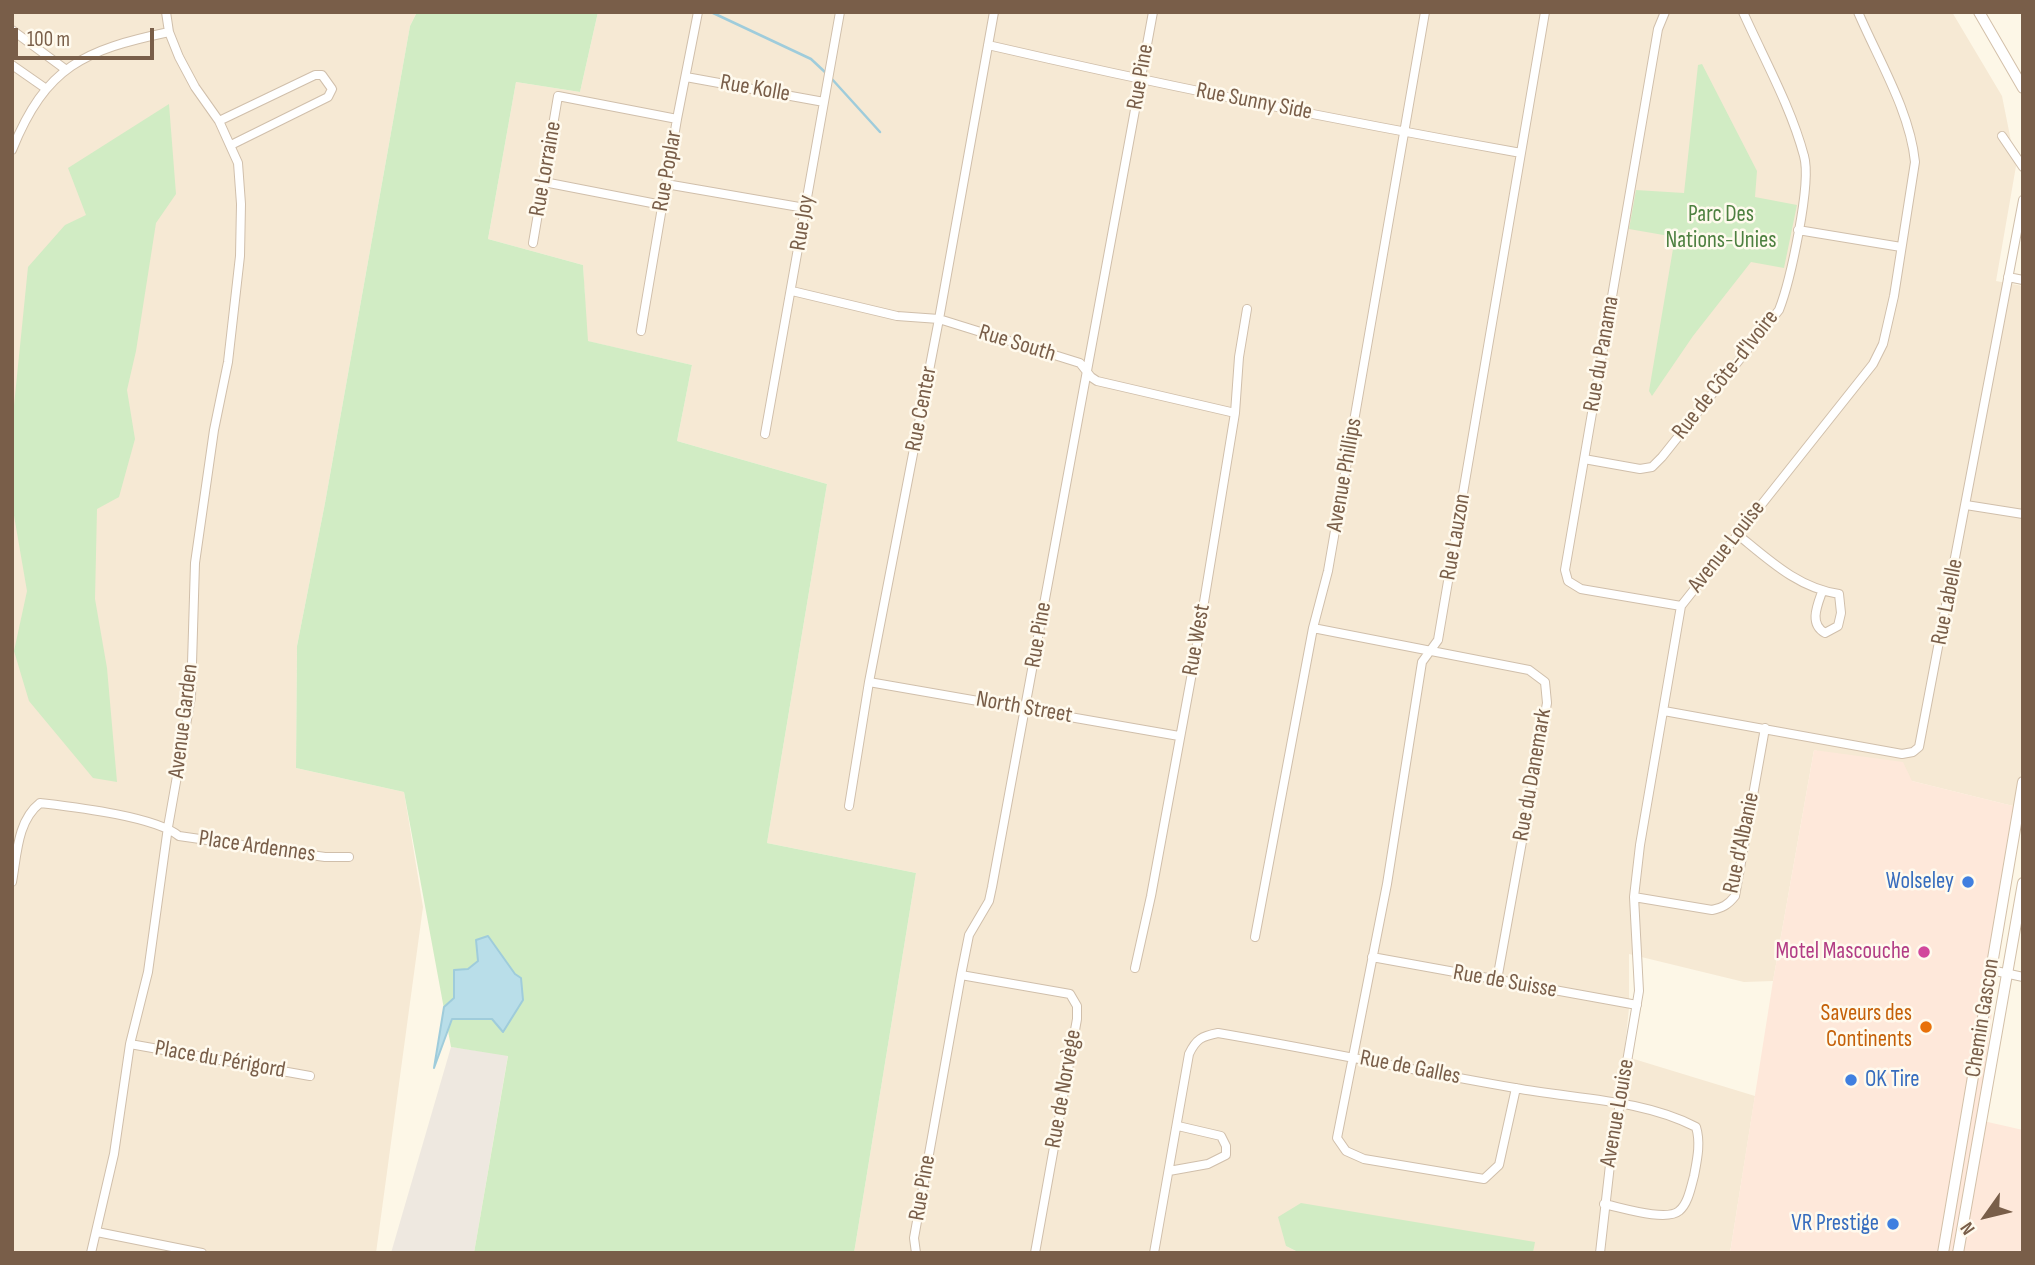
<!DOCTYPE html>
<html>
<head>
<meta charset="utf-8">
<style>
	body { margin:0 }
	#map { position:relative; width:2035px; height:1265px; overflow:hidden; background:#fdf7e7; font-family:"Sofia Sans Condensed",sans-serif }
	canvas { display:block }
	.frame { position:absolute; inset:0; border:14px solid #795e49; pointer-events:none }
	.north { position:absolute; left:1951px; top:1181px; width:70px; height:70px; -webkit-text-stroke:5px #fffaee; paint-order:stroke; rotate:236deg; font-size:19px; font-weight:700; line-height:28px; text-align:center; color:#795e49 }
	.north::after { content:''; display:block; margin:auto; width:24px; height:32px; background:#795e49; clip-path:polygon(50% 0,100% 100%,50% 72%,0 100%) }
	.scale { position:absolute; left:14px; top:28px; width:140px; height:32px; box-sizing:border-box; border:4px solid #795e49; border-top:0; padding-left:9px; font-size:21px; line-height:24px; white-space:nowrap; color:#795e49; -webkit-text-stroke:5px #fffaee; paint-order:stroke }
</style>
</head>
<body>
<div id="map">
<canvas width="2035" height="1265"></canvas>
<div class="frame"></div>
<div class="north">N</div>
<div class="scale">100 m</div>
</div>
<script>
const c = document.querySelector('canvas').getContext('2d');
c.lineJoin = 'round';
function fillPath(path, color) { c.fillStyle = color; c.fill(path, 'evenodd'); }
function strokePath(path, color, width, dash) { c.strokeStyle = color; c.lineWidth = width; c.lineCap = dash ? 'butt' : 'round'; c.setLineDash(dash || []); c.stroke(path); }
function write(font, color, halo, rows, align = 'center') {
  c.font = font + ' "Sofia Sans Condensed",sans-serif'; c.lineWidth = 5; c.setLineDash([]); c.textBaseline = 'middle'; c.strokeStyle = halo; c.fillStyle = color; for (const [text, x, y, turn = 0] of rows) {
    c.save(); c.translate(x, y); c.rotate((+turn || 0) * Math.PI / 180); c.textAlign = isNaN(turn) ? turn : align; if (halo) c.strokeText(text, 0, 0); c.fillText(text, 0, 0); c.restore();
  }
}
fillPath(new Path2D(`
	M12 12H417L410 26 325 503 297 646 296 768 404 792 423 907 376 1253H12Z
	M598 12H1952L2002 96 2016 166 1996 281 2023 286V754L2017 807 1912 781 1814 750 1773 981 1744 982 1629 954V1008L1624 1056 1755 1096 1730 1253H1533L1534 1242 1286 1246 1300 1253H854L916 873 767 843 827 484 677 441 692 365 587 341 583 265 488 239 516 82 580 92Z`), '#f6e9d4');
fillPath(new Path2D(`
	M1814 750 1903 762 1912 781 2017 807 1979 1120 2023 1130V1253H1730L1773 981Z`), '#fee8da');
fillPath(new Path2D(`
	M451 1047 508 1055 474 1253H391Z`), '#eee8e0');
fillPath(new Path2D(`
	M417 12H598L580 92 516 82 488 239 583 265 588 341 692 365 677 441 827 484 767 843 916 873 854 1253H474L508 1056 451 1047 404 792 296 768 297 646 325 503 410 26Z
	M1702 64 1757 171 1755 197 1797 205 1784 268 1751 262 1693 336 1652 396 1649 391 1675 237 1629 229 1636 190 1684 193 1698 65Z
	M169 104 176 194 156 223 136 351 127 390 135 439 119 497 97 509 95 599 107 668 117 782 93 778 29 701 14 651 27 591 12 504V425L28 267 65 225 86 215 68 168Z
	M1301 1203 1535 1242 1533 1253H1300L1286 1246 1278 1217Z`), '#d1ecc4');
const water = new Path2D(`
	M488 936 515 974 521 978 523 1000 503 1032 492 1019H452L434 1068 444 1007 454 998V970L468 969 478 961 476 940Z`);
fillPath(water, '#b9dee9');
strokePath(water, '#9fccdb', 2);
strokePath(new Path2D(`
	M711 12 811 59 826 73
	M831 78 880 132`), '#9fccdb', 2.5);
const minor = new Path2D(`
	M1665 12 1658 29 1565 570 1568 581 1581 589 1681 606
	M12 30 65 69
	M988 45C1165 86 1342 121 1521 153
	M12 65 45 88
	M686 77 824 102
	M219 121 315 75H322L332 89 328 97 231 145
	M2002 136 2023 167
	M12 150C46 66 84 50 169 32
	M544 182 662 205
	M666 184 805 208
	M1798 230 1901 247
	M533 243 558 96 677 119
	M2008 277 2023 280
	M792 291 897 316 939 319 1080 363 1091 377 1097 381 1235 413
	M641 331 677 119 698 12
	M765 434 840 12
	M1584 459 1640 469 1652 467 1662 457 1779 310C1790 282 1812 183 1804 156 1791 107 1764 59 1743 12
	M1966 505 2023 514
	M1737 534C1769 560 1798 588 1839 594L1841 613 1838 626 1825 633C1809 624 1817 606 1822 592
	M1313 628 1529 670 1545 682 1547 703 1497 980
	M869 682 1179 736
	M1664 711 1902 754 1913 752 1919 747 2023 200
	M849 806 869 682 939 319 994 12
	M12 882C17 855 17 821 40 803 73 807 154 816 179 836L325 857H349
	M1634 897 1712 910C1722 908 1728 905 1735 896L1765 728
	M1255 937 1313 628 1328 571 1425 12
	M1372 957 1637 1005
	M1135 968 1151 896 1196 651 1235 413 1239 357 1247 309
	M1991 970 2023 977
	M961 975 1070 994 1077 1006V1019L1035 1253
	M130 1044 310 1076
	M1516 1088 1499 1165 1484 1179 1364 1159 1346 1151 1337 1138 1387 884 1422 662 1438 640 1545 12
	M1169 1171 1208 1164 1226 1155V1146L1221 1136 1178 1126
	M97 1232 202 1253
	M91 1253 114 1154 130 1044 148 972 168 827 191 697 195 563 214 430 228 362 240 256 241 204 238 163 219 121 195 87 179 57 169 32 166 12
	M916 1253 914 1238 961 975 969 935 989 901 992 887 1153 12
	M1154 1253 1189 1054C1196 1039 1202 1036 1218 1033 1318 1050 1416 1071 1515 1088 1574 1099 1642 1099 1696 1127 1701 1143 1697 1160 1694 1176 1691 1187 1688 1204 1679 1211 1666 1222 1620 1207 1604 1204
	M1600 1253 1611 1156 1639 991 1634 897 1640 845 1681 606 1873 364 1883 344 1894 296 1915 162C1910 111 1878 59 1858 12`);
const secondary = new Path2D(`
	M1979 12 2023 88
	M1943 1253 2023 782
	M1958 1253 2023 883`);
strokePath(minor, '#d0bfab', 10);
strokePath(secondary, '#d3c0a9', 12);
strokePath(minor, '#fff', 8);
strokePath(secondary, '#fff', 10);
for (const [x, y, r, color] of [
	[1968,882,7,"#3f7fe0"],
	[1924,952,7,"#d1479c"],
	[1926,1027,7,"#e8710a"],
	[1851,1080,7,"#3f7fe0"],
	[1893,1224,7,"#3f7fe0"]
]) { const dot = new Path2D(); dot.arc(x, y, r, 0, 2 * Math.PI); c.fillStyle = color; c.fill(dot); strokePath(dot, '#fffaee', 2.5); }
write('23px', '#795e49', '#fffaee', [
	["Rue Pine",1141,77,-80],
	["Rue Kolle",755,89,10],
	["Rue Sunny Side",1254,102,11],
	["Rue Lorraine",546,169,-80],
	["Rue Poplar",668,171,-80],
	["Rue Joy",803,223,-81],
	["Rue South",1017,344,17],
	["Rue du Panama",1602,354,-80],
	["Rue de Côte-d'Ivoire",1726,375,-52],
	["Rue Center",922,409,-79],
	["Avenue Phillips",1345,475,-80],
	["Rue Lauzon",1456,537,-80],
	["Avenue Louise",1727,547,-52],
	["Rue Labelle",1948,602,-79],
	["Rue Pine",1039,635,-80],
	["Rue West",1197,640,-80],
	["North Street",1024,708,10],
	["Avenue Garden",184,721,-83],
	["Rue du Danemark",1533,775,-80],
	["Rue d'Albanie",1742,843,-78],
	["Place Ardennes",257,847,8],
	["Rue de Suisse",1505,982,10],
	["Chemin Gascon",1983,1018,-81],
	["Place du Périgord",220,1060,10],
	["Rue de Galles",1410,1068,11],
	["Rue de Norvège",1064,1089,-80],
	["Avenue Louise",1618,1113,-80],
	["Rue Pine",923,1188,-80]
]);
write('23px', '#4d8040', '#fffaee', [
	["Parc Des",1721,215],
	["Nations-Unies",1721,241]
]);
write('23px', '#366cbe', '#fffaee', [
	["Wolseley",1954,882],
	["OK Tire",1865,1080,"left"],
	["VR Prestige",1879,1224]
], 'right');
write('23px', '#b23c85', '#fffaee', [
	["Motel Mascouche",1910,952]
], 'right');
write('23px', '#c56008', '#fffaee', [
	["Saveurs des",1912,1014],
	["Continents",1912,1040]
], 'right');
</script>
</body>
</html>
